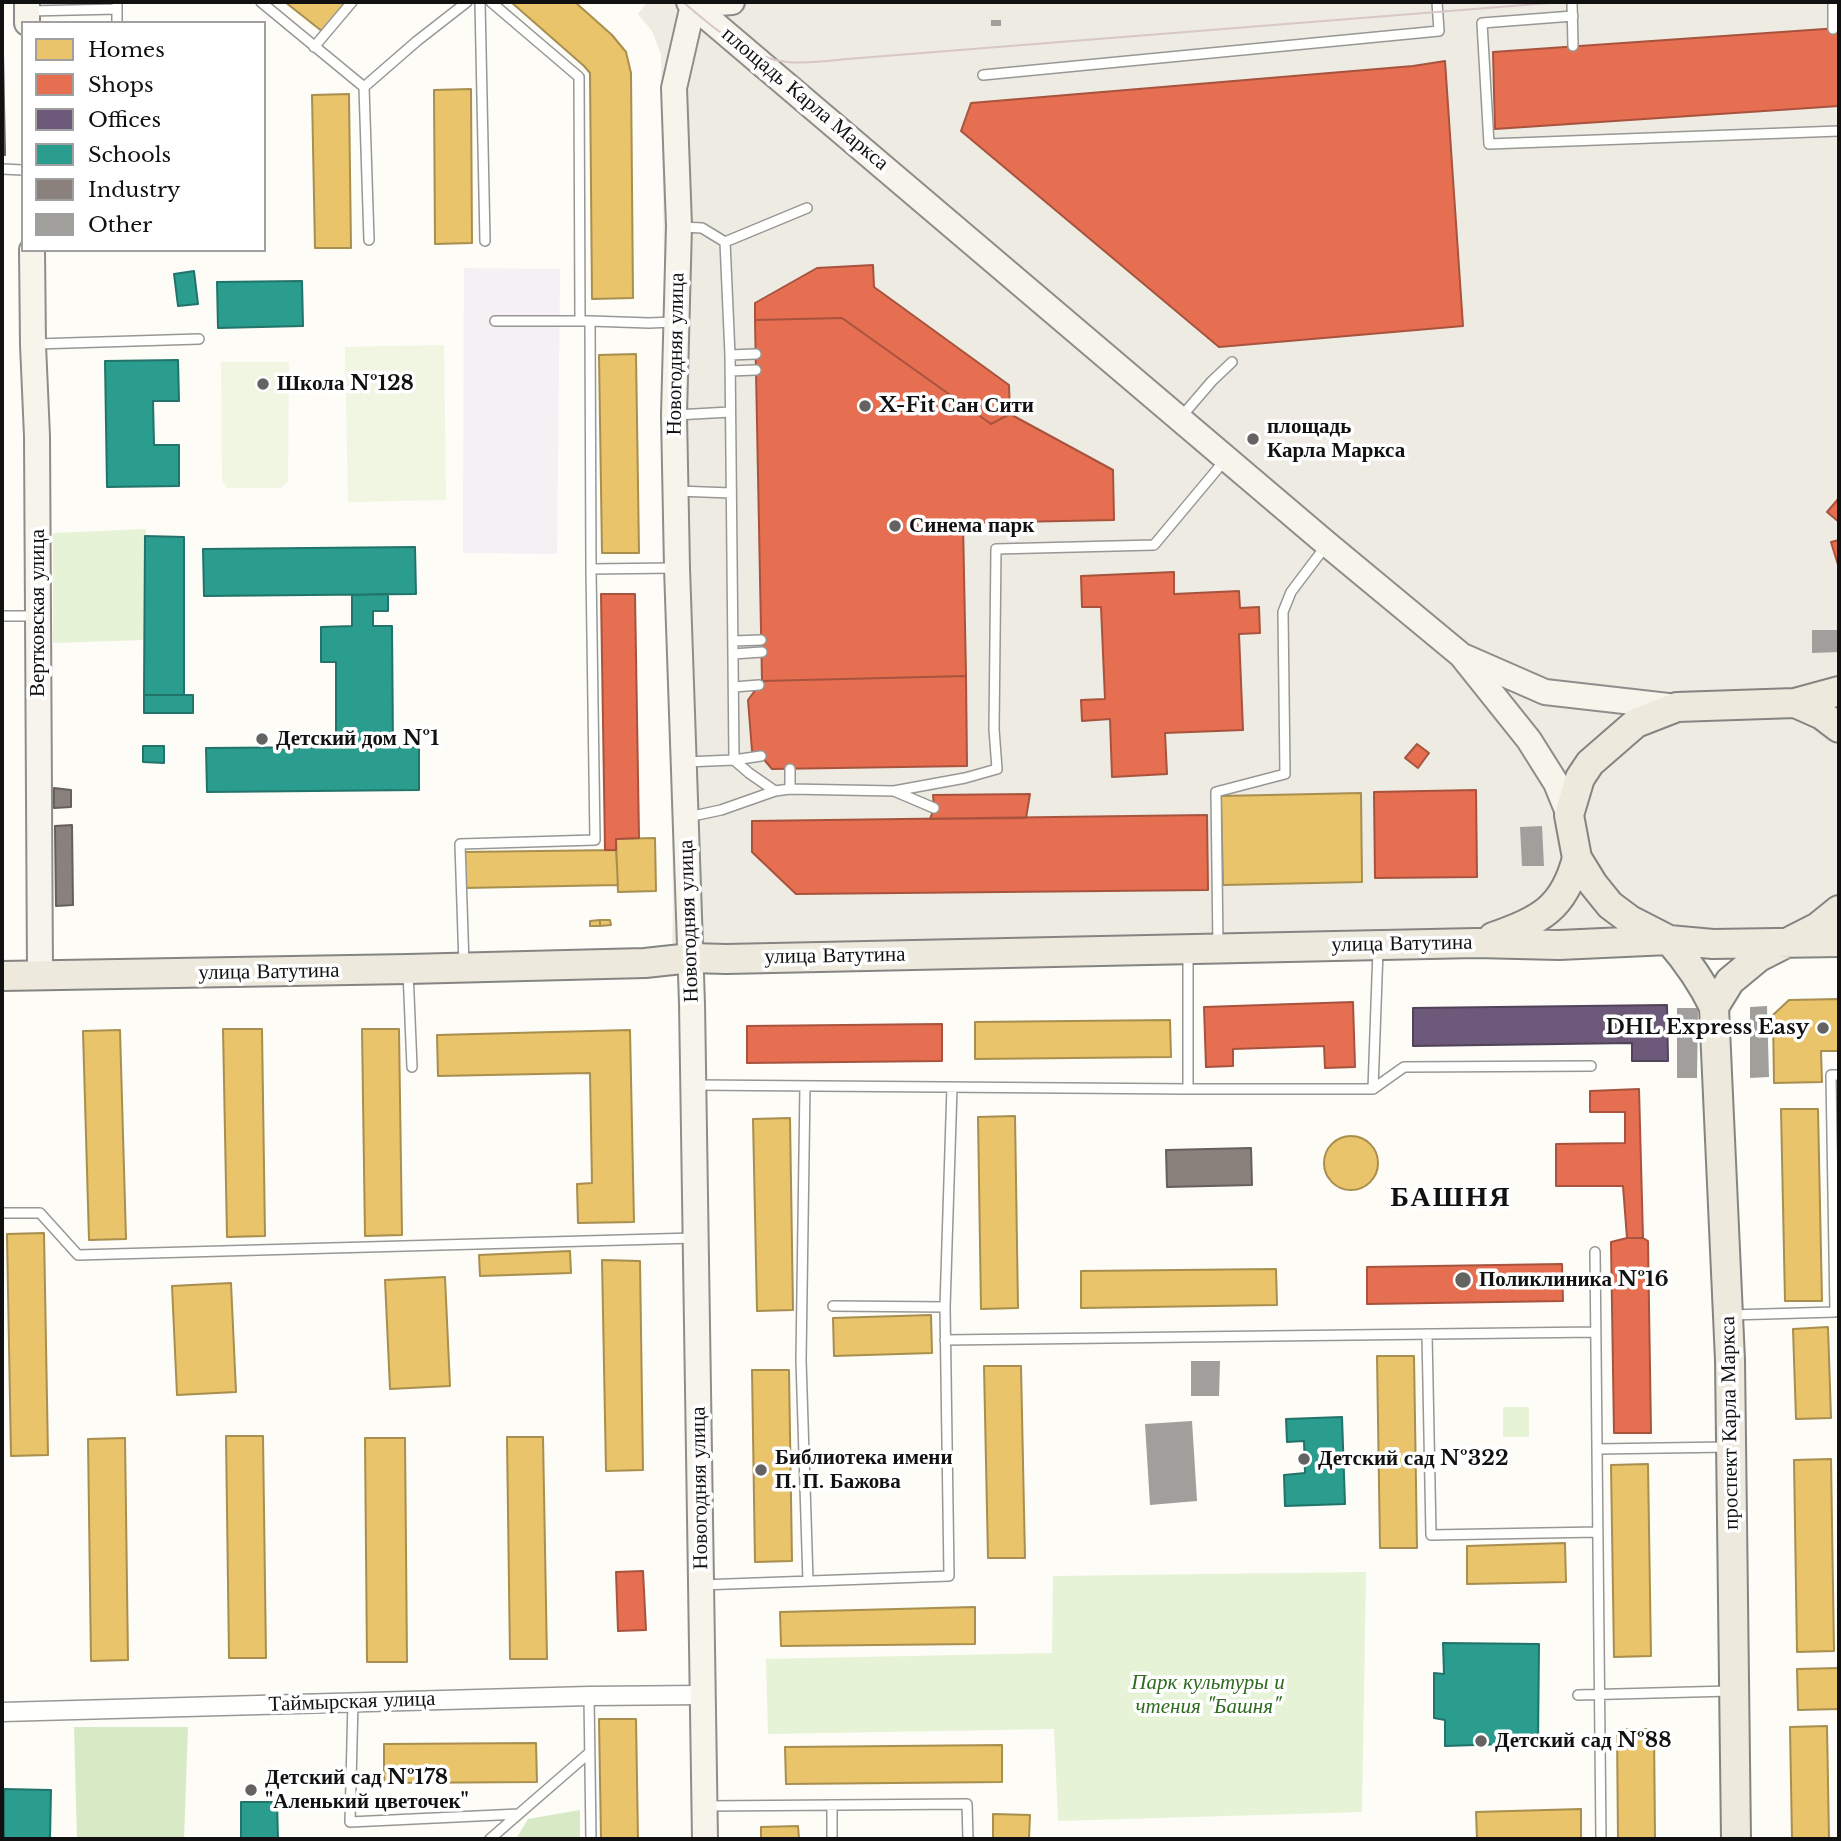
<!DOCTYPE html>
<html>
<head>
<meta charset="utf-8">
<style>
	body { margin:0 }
	#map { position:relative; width:1841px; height:1841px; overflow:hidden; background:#fdfcf7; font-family:"Libre Baskerville",serif }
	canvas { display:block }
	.frame { position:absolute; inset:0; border:4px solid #111; pointer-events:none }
	.legend { position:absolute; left:21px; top:21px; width:245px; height:231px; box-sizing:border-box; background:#fff; border:2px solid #a0a0a0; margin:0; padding:9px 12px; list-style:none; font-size:21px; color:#111 }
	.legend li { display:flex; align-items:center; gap:14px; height:35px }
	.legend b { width:35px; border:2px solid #a0a0a0 }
</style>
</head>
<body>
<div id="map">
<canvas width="1841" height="1841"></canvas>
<div class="frame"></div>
<ul class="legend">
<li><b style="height:19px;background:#e9c46a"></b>Homes</li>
<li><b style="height:19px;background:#e76f51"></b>Shops</li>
<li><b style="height:19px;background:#6d597a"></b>Offices</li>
<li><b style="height:19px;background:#2a9d8f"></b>Schools</li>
<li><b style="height:19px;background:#8a817c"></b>Industry</li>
<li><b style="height:19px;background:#a19f9c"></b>Other</li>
</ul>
</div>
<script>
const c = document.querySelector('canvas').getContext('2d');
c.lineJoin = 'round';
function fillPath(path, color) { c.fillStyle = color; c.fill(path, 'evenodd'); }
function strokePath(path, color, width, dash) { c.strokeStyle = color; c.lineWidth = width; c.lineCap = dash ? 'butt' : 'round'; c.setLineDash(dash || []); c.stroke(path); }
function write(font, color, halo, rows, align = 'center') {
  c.font = font + ' "Libre Baskerville",serif'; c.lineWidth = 7; c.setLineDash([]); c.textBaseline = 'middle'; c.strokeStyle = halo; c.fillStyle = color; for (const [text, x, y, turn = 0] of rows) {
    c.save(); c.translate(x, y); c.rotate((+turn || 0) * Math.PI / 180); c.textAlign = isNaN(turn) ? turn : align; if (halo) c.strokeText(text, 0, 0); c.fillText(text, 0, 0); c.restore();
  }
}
fillPath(new Path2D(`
	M464 268 560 269 557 554 463 553Z`), '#f5f0f3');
fillPath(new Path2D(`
	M146 529 145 640 53 643V533Z
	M1503 1407H1529V1437H1503Z
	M1366 1572 1362 1812 1058 1821 1054 1729 768 1734 766 1659 1052 1653 1053 1576Z`), '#e7f3d7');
fillPath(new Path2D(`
	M74 1727H188L184 1839H77Z
	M580 1810V1839H516L528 1819Z`), '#d8eac5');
fillPath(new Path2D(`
	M444 345 446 500 348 502 345 347Z
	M221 362H289L288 482 281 488H227L222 480Z`), '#f0f6e1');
fillPath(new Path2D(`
	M647 2H1839V942L672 960 673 905 661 54 652 31 638 14Z`), '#edebe2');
const homes = new Path2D(`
	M285 2H347L323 32Z
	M511 2H575L612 35 626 52 631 73 633 298 592 299 590 73 584 66Z
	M471 89 472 243 435 244 434 90Z
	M349 94 351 248H315L312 95Z
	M636 354 639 553H602L599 355Z
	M1361 793 1362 882 1223 885 1221 796Z
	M655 838 656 891 618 892 616 839Z
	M616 850 618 885 464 888 463 852Z
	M600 920H610L611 925 600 926Z
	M600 920V926H590V921Z
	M1839 999V1051H1821L1822 1082 1774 1083 1773 1015 1789 1000Z
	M1170 1020 1171 1057 975 1059V1022Z
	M223 1029H262L265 1236 227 1237Z
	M362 1029H399L402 1235 365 1236Z
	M120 1030 126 1239 89 1240 83 1031Z
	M630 1030 634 1222 578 1223 577 1184 592 1183 590 1073 438 1076 437 1035Z
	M1781 1109H1818L1822 1301H1785Z
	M1015 1116 1018 1308 981 1309 978 1117Z
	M790 1118 793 1310 757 1311 753 1119Z
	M1324 1163a27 27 0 1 1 54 0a27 27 0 1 1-54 0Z
	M44 1233 48 1455 11 1456 7 1234Z
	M570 1251 571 1273 480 1276 479 1255Z
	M602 1260 640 1261 643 1470 606 1471Z
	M1276 1269 1277 1305 1081 1308V1271Z
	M445 1277 450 1386 390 1389 385 1280Z
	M231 1283 236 1392 177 1395 172 1286Z
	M931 1315 932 1353 834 1356 833 1318Z
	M1828 1327 1831 1418 1796 1419 1793 1329Z
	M1377 1356H1414L1417 1548H1380Z
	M984 1366H1021L1025 1558H988Z
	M752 1370H789L792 1561 755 1562Z
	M226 1436H263L266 1658H229Z
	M507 1437H543L547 1659H510Z
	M125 1438 128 1660 91 1661 88 1439Z
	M365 1438H405L407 1662H367Z
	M1831 1459 1834 1651 1797 1652 1794 1460Z
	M1648 1464 1651 1656 1614 1657 1611 1465Z
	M1565 1543 1566 1582 1467 1584V1546Z
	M975 1607V1644L781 1646 780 1612Z
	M1839 1668V1709L1798 1710 1797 1669Z
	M599 1719H636L638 1839H601Z
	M1827 1726 1829 1839H1792L1790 1727Z
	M1617 1729H1654L1655 1839H1618Z
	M536 1743 537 1782 384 1783V1744Z
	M1002 1745V1782L786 1784 785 1747Z
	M1581 1809V1839H1477L1476 1812Z
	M993 1814 1030 1815 1029 1839H993Z
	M798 1826 799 1839H761V1827Z`);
fillPath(homes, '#e9c46a');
strokePath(homes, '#a88e4f', 2);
const shops = new Path2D(`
	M1839 28V106L1495 129 1493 52Z
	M1445 61 1463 326 1219 347 961 131 971 103 1413 66Z
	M873 265 874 287 1009 385 1010 414 991 424 842 318 755 320V303L817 268Z
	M842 318 991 424 1010 414 1113 470 1114 520 963 523 966 676 762 681 755 320Z
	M1839 498V522L1827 512Z
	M1839 540V568L1831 542Z
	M1174 572V594L1239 591 1240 608 1259 607 1260 633 1239 634 1243 730 1165 733 1167 774 1112 777 1110 719 1082 721 1081 700 1105 699 1101 607H1082L1081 576Z
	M601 594H635L639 838 616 839V850H605Z
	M966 676 967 766 772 769 761 756 752 751 748 700 762 681Z
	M1417 744 1429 753 1418 768 1405 758Z
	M1476 790 1477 877 1375 878 1374 792Z
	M1030 794 1026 818 930 819 934 808 933 795Z
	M1207 815 1208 890 796 894 752 852V821Z
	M1353 1002 1355 1067 1325 1068 1324 1046 1233 1049V1066L1206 1067 1204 1007Z
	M942 1024V1061L747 1063V1026Z
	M1639 1089 1643 1238H1627L1623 1186H1556V1144L1625 1143V1112H1590V1091Z
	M1627 1238H1643L1648 1241 1651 1433H1614L1611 1242Z
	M1562 1264 1563 1301 1367 1304V1267Z
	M643 1571 646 1630 618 1631 616 1572Z`);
fillPath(shops, '#e76f51');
strokePath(shops, '#a7533e', 2);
const offices = new Path2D(`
	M1667 1005 1668 1061H1632V1043L1413 1046V1008Z`);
fillPath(offices, '#6d597a');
strokePath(offices, '#51435a', 2);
const schools = new Path2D(`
	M194 271 198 304 178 306 174 274Z
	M302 281 303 326 218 328 217 282Z
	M178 360 179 401H153L154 445H179V486L107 487 105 361Z
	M145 536 184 537V695H144Z
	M415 547 416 594 204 596 203 549Z
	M388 594V611H373V626H392L393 747H336V662H321V627L352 626V595Z
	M144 695H193V713H144Z
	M143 746H164V763L143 762Z
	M336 747H419V790L207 792 206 748Z
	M1342 1417 1345 1504 1285 1506 1284 1475 1305 1473 1304 1441 1287 1442 1286 1419Z
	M1443 1643 1539 1644 1538 1743 1445 1746V1720L1434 1718V1673L1444 1674Z
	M4 1789 51 1790 50 1839H4Z
	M241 1802H277L278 1839H241Z`);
fillPath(schools, '#2a9d8f');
strokePath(schools, '#227369', 2);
const industry = new Path2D(`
	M2 2 5 155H2Z
	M54 788 71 790V807L54 808Z
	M72 825 73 905 56 906 55 826Z
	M1251 1148 1252 1185 1167 1187 1166 1150Z`);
fillPath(industry, '#8a817c');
strokePath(industry, '#665f5c', 2);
fillPath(new Path2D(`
	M991 20H1001V26H991Z
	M1812 630H1839V652L1812 653Z
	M1542 826 1544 866H1522L1520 827Z
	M1767 1006 1769 1077 1750 1078V1007Z
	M1677 1008H1698L1697 1078H1677Z
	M1191 1361H1220L1219 1396H1191Z
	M1192 1421 1197 1501 1150 1505 1145 1424Z`), '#a19f9c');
const lane = new Path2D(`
	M117 2V23
	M261 2 364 87 369 240
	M480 2 485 241
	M491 2 579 77 580 321
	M1572 2 1573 46
	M1833 2V29
	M29 11 117 9
	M1573 16 1482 23 1489 144 1839 131
	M314 47 352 2
	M983 75 1439 31 1437 2
	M364 87 417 41 467 2
	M2 169 23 170
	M681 227 702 228 725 242 730 355 734 760 749 773 775 791
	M725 242 807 208
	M495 321H590L649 323 674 322
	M36 344 199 339
	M730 355 756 354
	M730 371 756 370
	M676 415 730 412
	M1181 417 1212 381 1232 362
	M677 491 731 493
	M591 569 675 568
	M2 616H35
	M733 641 761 640
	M733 654 762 652
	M734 687 759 685
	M685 762 734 760 761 756
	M790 769V789
	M894 791 934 808
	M688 817 721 810 775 791 790 789 894 791 965 778 997 769 994 729 996 549 1154 545 1225 460
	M1218 946 1216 792 1285 774 1283 612 1291 592 1325 547
	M464 965 460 844 595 840 591 569 590 321
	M408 971 412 1067
	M695 1085 1188 1089V952
	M805 1086 801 1360 808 1581
	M1188 1089H1373L1378 950
	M1373 1089 1404 1067 1591 1066
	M2 1213H40L78 1255 694 1238
	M1595 1252 1601 1839
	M833 1306 945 1307
	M1730 1315 1835 1312 1831 1075H1839
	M1427 1334 1431 1535 1598 1532
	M945 1340 1596 1332
	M1597 1449 1728 1447
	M701 1585 949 1576 945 1307 952 1087
	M1578 1695 1730 1691
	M589 1696 591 1839
	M353 1702 350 1822 519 1814
	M707 1806 967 1804 968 1839
	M490 1839 589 1753
	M832 1839V1805`);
const street = new Path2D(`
	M2 1712 589 1696 703 1695`);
const secondary = new Path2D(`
	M27 2V23
	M689 2 1327 544 1461 655 1529 740 1556 783 1569 815
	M693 5 674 88 679 226 674 415 677 568 692 1003 705 1839
	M693 5 732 2
	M32 250 33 345 37 436 40 975
	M1465 657 1545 692 1677 707`);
const primary = new Path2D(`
	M1839 691 1795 703 1677 707 1636 723 1590 763 1580 778 1569 815 1577 858 1593 884 1610 905 1630 920 1669 940 1713 944 1839 942
	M1795 703 1822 715 1839 728
	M1493 937C1540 920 1564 909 1577 858
	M1669 940C1687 961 1702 982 1714 1007L1730 1360 1736 1839
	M2 976 408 969 645 963 691 958 726 959 1476 943 1559 945 1669 940
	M1714 1007 1730 981 1759 957 1818 927 1839 910`);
strokePath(lane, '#979795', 12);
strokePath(street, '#979795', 21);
strokePath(secondary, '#8e8d8b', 28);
strokePath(primary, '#858482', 32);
strokePath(lane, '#fffffe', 9);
strokePath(street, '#fffffe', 18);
strokePath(secondary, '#f6f4eb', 24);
strokePath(primary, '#ede9dc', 28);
strokePath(new Path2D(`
	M683 2C714 28 745 57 787 62 806 64 828 61 847 59L1562 2`), '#d9c6c7', 2);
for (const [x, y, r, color] of [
	[263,384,7,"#646362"],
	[865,406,7,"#646362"],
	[1253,439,7,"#646362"],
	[895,526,7,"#646362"],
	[262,739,7,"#646362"],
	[1823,1028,7,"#646362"],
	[1463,1280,9,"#646362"],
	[1304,1459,7,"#646362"],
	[761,1470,7,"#646362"],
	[1481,1741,7,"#646362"],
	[251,1790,7,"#646362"]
]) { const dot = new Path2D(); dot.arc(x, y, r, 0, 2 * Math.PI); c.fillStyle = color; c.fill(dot); strokePath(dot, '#fff', 2.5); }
write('21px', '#111', '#fff', [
	["площадь Карла Маркса",805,99,40],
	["Новогодняя улица",676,354,-89],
	["Вертковская улица",38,613,-90],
	["Новогодняя улица",689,921,-92],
	["улица Ватутина",1402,944,-1],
	["улица Ватутина",835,956,-1],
	["улица Ватутина",269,972,-1],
	["проспект Карла Маркса",1730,1423,-91],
	["Новогодняя улица",700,1488,-91],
	["Таймырская улица",352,1702,-2]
]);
write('bold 21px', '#111', '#fff', [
	["Школа №128",277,384],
	["X-Fit Сан Сити",879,406],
	["площадь",1267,427],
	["Карла Маркса",1267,451],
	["Синема парк",909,526],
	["Детский дом №1",276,739],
	["DHL Express Easy",1809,1028,"right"],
	["Поликлиника №16",1479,1280],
	["Библиотека имени",775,1458],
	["П. П. Бажова",775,1482],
	["Детский сад №322",1318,1459],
	["Детский сад №88",1495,1741],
	["Детский сад №178",265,1778],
	["\"Аленький цветочек\"",265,1802]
], 'left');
write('italic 21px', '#2f6b1f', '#fff', [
	["Парк культуры и",1208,1683],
	["чтения \"Башня\"",1208,1707]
]);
c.letterSpacing = '2px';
write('bold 28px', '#111', '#fff', [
	["БАШНЯ",1451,1198]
]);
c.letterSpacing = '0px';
</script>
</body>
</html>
